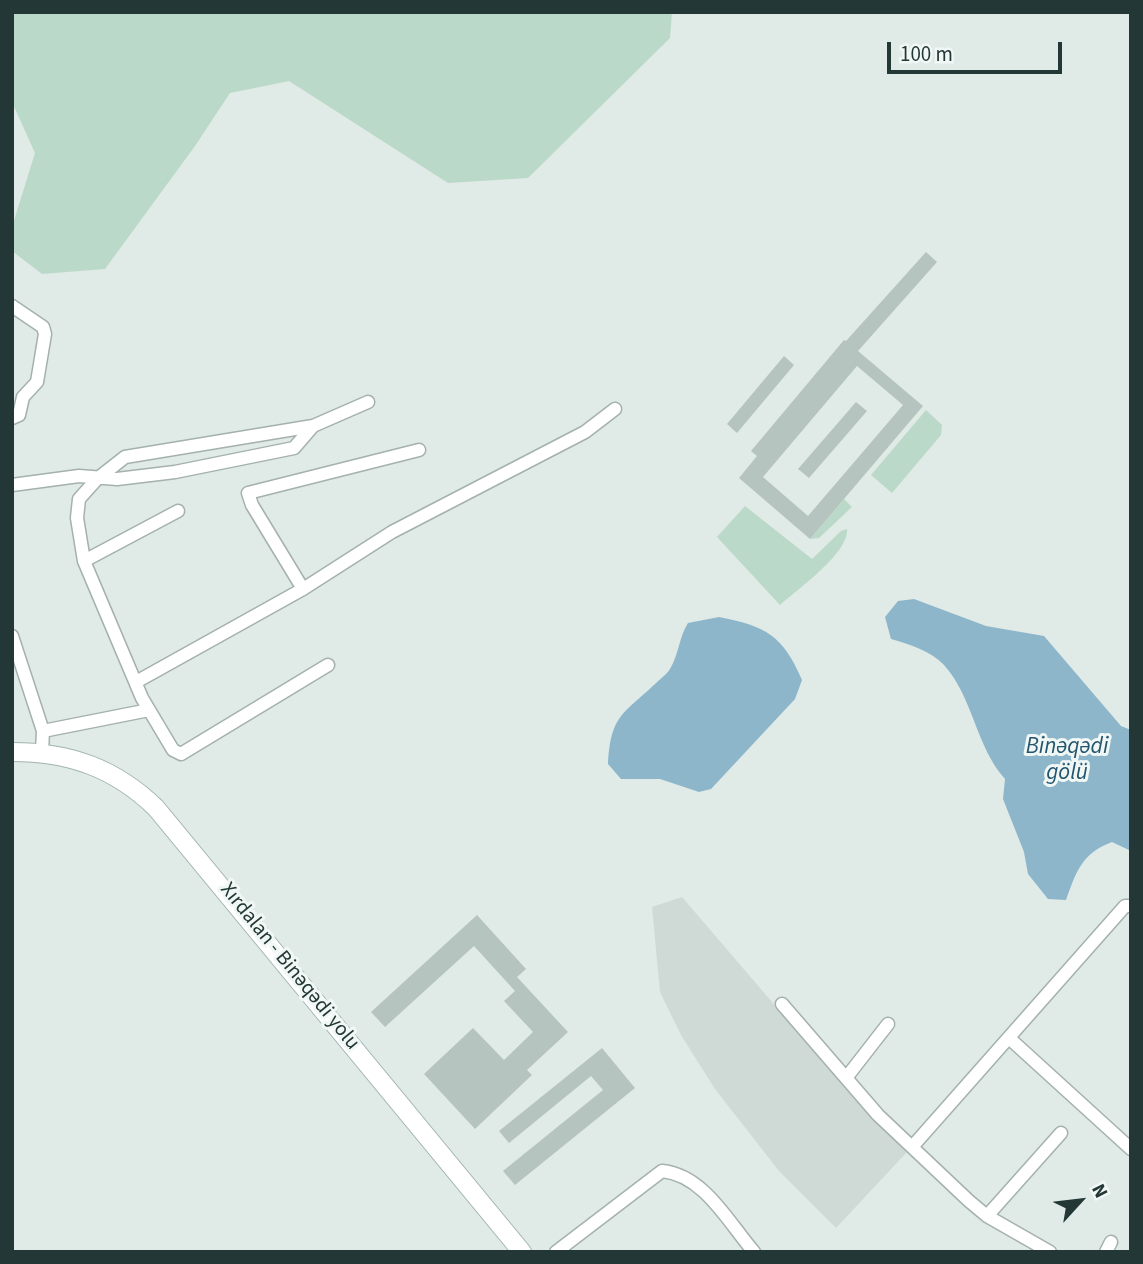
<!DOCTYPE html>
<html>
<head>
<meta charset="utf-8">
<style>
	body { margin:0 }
	#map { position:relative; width:1143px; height:1264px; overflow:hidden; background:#e0eae7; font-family:"Source Sans 3",sans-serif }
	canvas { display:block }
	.frame { position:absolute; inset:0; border:14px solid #233836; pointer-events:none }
	.north { position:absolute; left:1045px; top:1166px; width:70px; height:70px; -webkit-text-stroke:5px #f0f7f4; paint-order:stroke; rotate:63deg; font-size:19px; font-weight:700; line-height:28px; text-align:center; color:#233836 }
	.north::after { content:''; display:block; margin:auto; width:24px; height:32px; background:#233836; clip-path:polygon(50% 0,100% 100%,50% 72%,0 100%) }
	.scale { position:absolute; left:887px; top:42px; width:175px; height:32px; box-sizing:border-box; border:4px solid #233836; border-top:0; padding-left:9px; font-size:21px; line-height:24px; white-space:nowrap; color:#233836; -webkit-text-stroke:5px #f0f7f4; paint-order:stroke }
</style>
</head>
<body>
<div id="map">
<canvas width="1143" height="1264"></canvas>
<div class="frame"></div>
<div class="north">N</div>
<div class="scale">100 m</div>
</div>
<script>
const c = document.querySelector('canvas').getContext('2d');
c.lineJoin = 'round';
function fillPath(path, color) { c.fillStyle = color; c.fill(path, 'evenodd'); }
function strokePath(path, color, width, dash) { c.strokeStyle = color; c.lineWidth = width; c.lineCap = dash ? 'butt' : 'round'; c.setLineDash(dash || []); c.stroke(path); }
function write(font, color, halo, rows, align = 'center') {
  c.font = font + ' "Source Sans 3",sans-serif'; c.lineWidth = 6; c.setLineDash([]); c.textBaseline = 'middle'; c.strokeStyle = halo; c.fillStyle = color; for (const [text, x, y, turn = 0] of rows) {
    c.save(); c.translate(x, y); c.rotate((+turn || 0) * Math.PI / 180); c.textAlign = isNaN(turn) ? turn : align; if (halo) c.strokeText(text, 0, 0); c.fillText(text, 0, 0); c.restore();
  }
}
fillPath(new Path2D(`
	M682 897 838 1079 907 1152 836 1228 779 1171 715 1089 681 1035 660 992 652 907Z`), '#cfd9d6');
fillPath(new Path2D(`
	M12 12H672L670 38 528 178 448 183 289 81 230 93 195 146 105 269 42 274 12 251V227L35 153 12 102Z
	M926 410 942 425 941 435 892 493 871 475Z
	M844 499 852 507 819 538 810 539Z
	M745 506 812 559 841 531 847 529C849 553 798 589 780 605L717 537Z`), '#bbd9c8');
fillPath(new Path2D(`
	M914 599 986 626 1044 636 1121 726 1131 730V851L1112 842C1082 853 1076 872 1066 900L1048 899 1028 874 1024 852 1003 799 1005 779C976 747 973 697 944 665 931 651 909 644 891 639L885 617 898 601Z
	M719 617C765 626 783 635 802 680L795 699 711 789 699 792 660 779H621L608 764C611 715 622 715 655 684 660 679 667 674 670 669 679 654 679 637 688 623Z`), '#8db6ca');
fillPath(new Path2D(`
	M926 252 937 262 858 351 923 406 810 539 739 478 757 456 751 451 844 340 846 341ZM857 366 903 405 808 516 763 477Z
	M784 356 794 365 737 433 727 424Z
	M856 402 867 411 809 478 798 469Z
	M477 915 526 969 517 977 568 1032 527 1070 532 1075 475 1129 424 1074 473 1028 504 1060 533 1032 504 1001 515 991 474 946 385 1027 371 1012Z
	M602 1048 635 1088 515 1185 503 1171 603 1090 591 1076 509 1143 499 1131Z`), '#b6c4c0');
const minor = new Path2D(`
	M12 306 43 327 45 334 37 382 23 397 19 415 12 418
	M313 426 125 457 97 479 79 499 77 518 84 561 142 698 173 750 181 754 328 665
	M12 485 79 476 117 479 175 472 294 448 313 426 368 402
	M84 561 178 511
	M303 589 252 505 248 493 419 450
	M12 636 43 731 42 752
	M136 682 303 589 392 532 585 432 615 409
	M43 731 149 710
	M782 1004 878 1115 969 1201 987 1216 1050 1252
	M1009 1038 1131 1149
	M846 1078 888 1024
	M912 1147 1125 906H1131
	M987 1216 1061 1133
	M556 1252 662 1171C704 1175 728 1222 754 1252
	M1106 1252 1111 1242`);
const secondary = new Path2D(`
	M12 752C69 752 115 768 156 808L522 1252`);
strokePath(minor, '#a4b1ae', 15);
strokePath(secondary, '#a1b4b0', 20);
strokePath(minor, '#fff', 12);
strokePath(secondary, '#fff', 18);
write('21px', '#233836', '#f0f7f4', [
	["Xırdalan - Binəqədi yolu",289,967,51]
]);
write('italic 23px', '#23556e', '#f0f7f4', [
	["Binəqədi",1067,748],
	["gölü",1067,774]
]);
</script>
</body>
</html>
